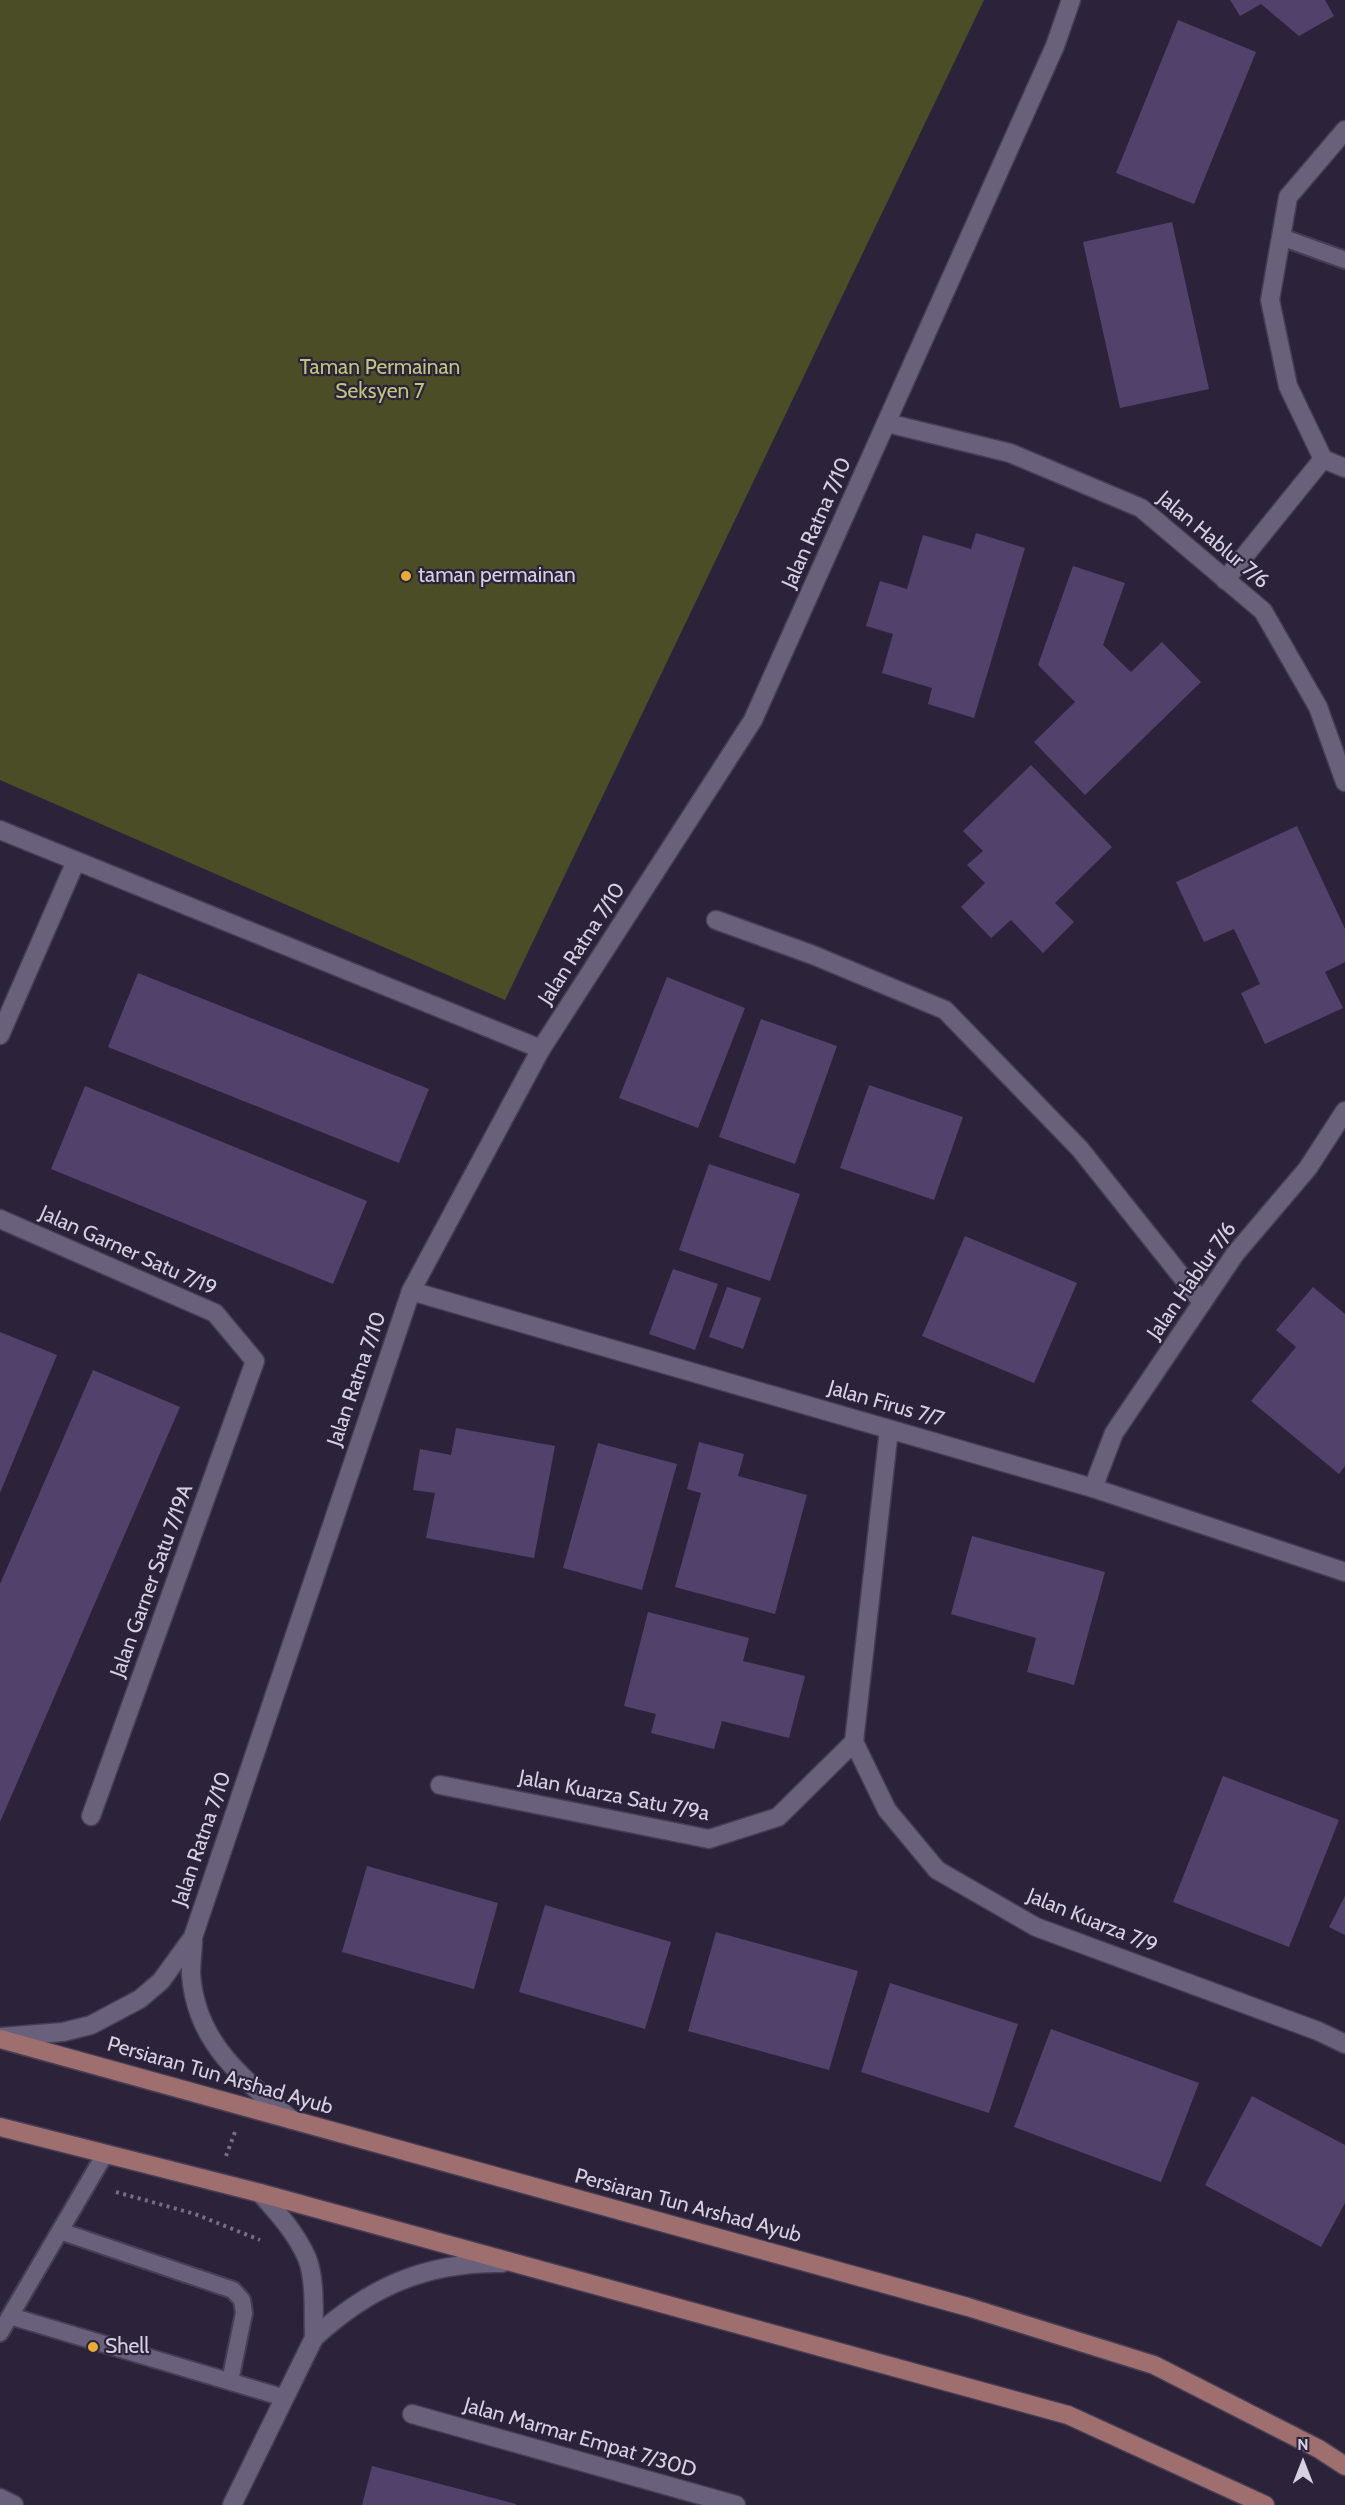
<!DOCTYPE html>
<html>
<head>
<meta charset="utf-8">
<style>
	body { margin:0 }
	#map { position:relative; width:1345px; height:2505px; overflow:hidden; background:#2c233b; font-family:Cabin,sans-serif }
	canvas { display:block }
	.north { position:absolute; left:1273px; top:2433px; width:60px; height:60px; -webkit-text-stroke:4px #2c233b; paint-order:stroke; rotate:0deg; font-size:16px; font-weight:700; line-height:24px; text-align:center; color:#d6d1e1 }
	.north::after { content:''; display:block; margin:auto; width:21px; height:27px; background:#d6d1e1; clip-path:polygon(50% 0,100% 100%,50% 72%,0 100%) }
</style>
</head>
<body>
<div id="map">
<canvas width="1345" height="2505"></canvas>
<div class="north">N</div>
</div>
<script>
const c = document.querySelector('canvas').getContext('2d');
c.lineJoin = 'round';
function fillPath(path, color) { c.fillStyle = color; c.fill(path, 'evenodd'); }
function strokePath(path, color, width, dash) { c.strokeStyle = color; c.lineWidth = width; c.lineCap = dash ? 'butt' : 'round'; c.setLineDash(dash || []); c.stroke(path); }
function write(font, color, halo, rows, align = 'center') {
  c.font = font + ' Cabin,sans-serif'; c.lineWidth = 4.5; c.setLineDash([]); c.textBaseline = 'middle'; c.strokeStyle = halo; c.fillStyle = color; for (const [text, x, y, turn = 0] of rows) {
    c.save(); c.translate(x, y); c.rotate((+turn || 0) * Math.PI / 180); c.textAlign = isNaN(turn) ? turn : align; if (halo) c.strokeText(text, 0, 0); c.fillText(text, 0, 0); c.restore();
  }
}
fillPath(new Path2D(`
	M0 0H984L505 1000 0 780Z`), '#4b4d27');
fillPath(new Path2D(`
	M1230 0H1325L1334 16 1299 36 1261 4 1240 16Z
	M1178 20 1256 52 1194 204 1116 173Z
	M1172 222 1209 389 1120 408 1083 242Z
	M976 533 1025 548 974 718 928 704 932 688 882 673 893 634 866 626 880 581 907 589 923 535 971 549Z
	M1073 566 1125 583 1103 645 1131 672 1162 642 1201 682 1085 795 1034 742 1075 702 1038 665Z
	M1031 765 1112 847 1055 903 1074 922 1043 953 1011 920 991 938 961 907 985 883 967 865 983 851 963 831Z
	M1297 826 1345 929V962L1325 972 1343 1008 1265 1044 1241 993 1260 984 1234 929 1204 942 1176 882Z
	M138 973 429 1089 399 1163 108 1047Z
	M667 977 745 1008 698 1128 619 1098Z
	M761 1019 837 1046 795 1164 719 1137Z
	M869 1085 963 1117 934 1200 840 1168Z
	M85 1086 367 1201 333 1284 51 1169Z
	M709 1164 800 1194 770 1281 679 1250Z
	M965 1236 1077 1283 1034 1383 922 1336Z
	M673 1269 718 1284 695 1350 649 1334Z
	M727 1287 761 1298 743 1349 709 1337Z
	M1313 1287 1345 1314V1466L1339 1474 1251 1401 1296 1347 1276 1330Z
	M0 1332 57 1355 0 1493Z
	M93 1370 180 1407 0 1822V1584Z
	M456 1428 555 1446 534 1558 426 1538 435 1493 413 1490 420 1449 451 1455Z
	M699 1442 744 1454 738 1476 807 1495 775 1614 675 1587 701 1493 687 1489Z
	M598 1443 677 1464 642 1590 563 1568Z
	M972 1536 1105 1572 1074 1685 1027 1672 1036 1638 951 1614Z
	M648 1612 749 1638 743 1661 805 1676 789 1738 722 1721 714 1749 651 1733 656 1714 624 1706Z
	M1223 1776 1339 1820 1289 1947 1173 1902Z
	M367 1866 498 1903 474 1989 342 1952Z
	M1345 1896V1935L1329 1927Z
	M545 1905 671 1942 645 2029 519 1992Z
	M716 1932 858 1971 829 2070 688 2031Z
	M890 1983 1018 2024 989 2113 861 2072Z
	M1051 2029 1199 2083 1161 2182 1014 2127Z
	M1252 2096 1345 2145V2203L1321 2247 1205 2185Z
	M372 2466 516 2504V2505H362Z`), '#51426b');
const lane = new Path2D(`
	M1281 237 1345 260
	M60 2231 233 2290 242 2300 244 2313 230 2381
	M10 2316 285 2398
	M0 2333 105 2154`);
const street = new Path2D(`
	M887 423 1010 453 1141 508 1263 611 1318 707 1345 782
	M1323 459 1288 386 1270 300 1288 197 1345 130
	M1225 580 1323 459 1345 468
	M0 830 541 1049
	M716 920 813 955 945 1010 1080 1149 1202 1302
	M0 1035 76 861
	M0 1219 215 1313 255 1361 91 1816
	M411 1291 1093 1488 1345 1572
	M1093 1488 1114 1433 1235 1254 1308 1168 1345 1111
	M854 1742 887 1810 937 1870 1036 1927 1318 2031 1345 2044
	M440 1785 709 1839 778 1817 854 1742 889 1429
	M412 2414 736 2505
	M0 2498 14 2505`);
const secondary = new Path2D(`
	M0 2037 63 2032 91 2025 140 1999 161 1981 193 1937
	M292 2120C243 2078 196 2044 191 1974 191 1962 193 1949 193 1937L411 1291 541 1049 753 720 1055 46 1071 0
	M260 2193C278 2213 296 2233 307 2258 316 2281 313 2313 314 2338
	M232 2505 314 2338C369 2287 426 2262 502 2263`);
const primary = new Path2D(`
	M0 2039 968 2307 1154 2365 1319 2449 1345 2466
	M0 2127 260 2193 1068 2415 1265 2505`);
strokePath(lane, '#463e54', 20);
strokePath(street, '#463e54', 21);
strokePath(secondary, '#463e54', 21);
strokePath(primary, '#463e54', 21);
strokePath(new Path2D(`
	M226 2156 235 2132
	M116 2192 195 2214 260 2240`), '#766f83', 4, [3, 4.5]);
strokePath(lane, '#69607c', 16);
strokePath(street, '#69607c', 18);
strokePath(secondary, '#69607c', 18);
strokePath(primary, '#9f6e6f', 18);
for (const [x, y, r, color] of [
	[406,576,6,"#e5ad36"],
	[93,2347,6,"#e5ad36"]
]) { const dot = new Path2D(); dot.arc(x, y, r, 0, 2 * Math.PI); c.fillStyle = color; c.fill(dot); strokePath(dot, '#2c233b', 2); }
write('21px', '#bfc57a', '#2c233b', [
	["Taman Permainan",380,368],
	["Seksyen 7",380,392]
]);
write('21px', '#d6d1e1', '#2c233b', [
	["Jalan Ratna 7/10",817,523,-66],
	["Jalan Hablur 7/6",1213,540,40],
	["Jalan Ratna 7/10",582,944,-57],
	["Jalan Garner Satu 7/19",128,1251,24],
	["Jalan Hablur 7/6",1192,1281,-55],
	["Jalan Ratna 7/10",357,1379,-71],
	["Jalan Firus 7/7",886,1404,16],
	["Jalan Garner Satu 7/19A",152,1581,-70],
	["Jalan Kuarza Satu 7/9a",614,1796,11],
	["Jalan Ratna 7/10",202,1839,-71],
	["Jalan Kuarza 7/9",1092,1921,22],
	["Persiaran Tun Arshad Ayub",220,2076,16],
	["Persiaran Tun Arshad Ayub",688,2206,15],
	["Jalan Marmar Empat 7/30D",580,2438,16]
]);
write('21px', '#d6d1e1', '#2c233b', [
	["taman permainan",418,576],
	["Shell",105,2347]
], 'left');
</script>
</body>
</html>
